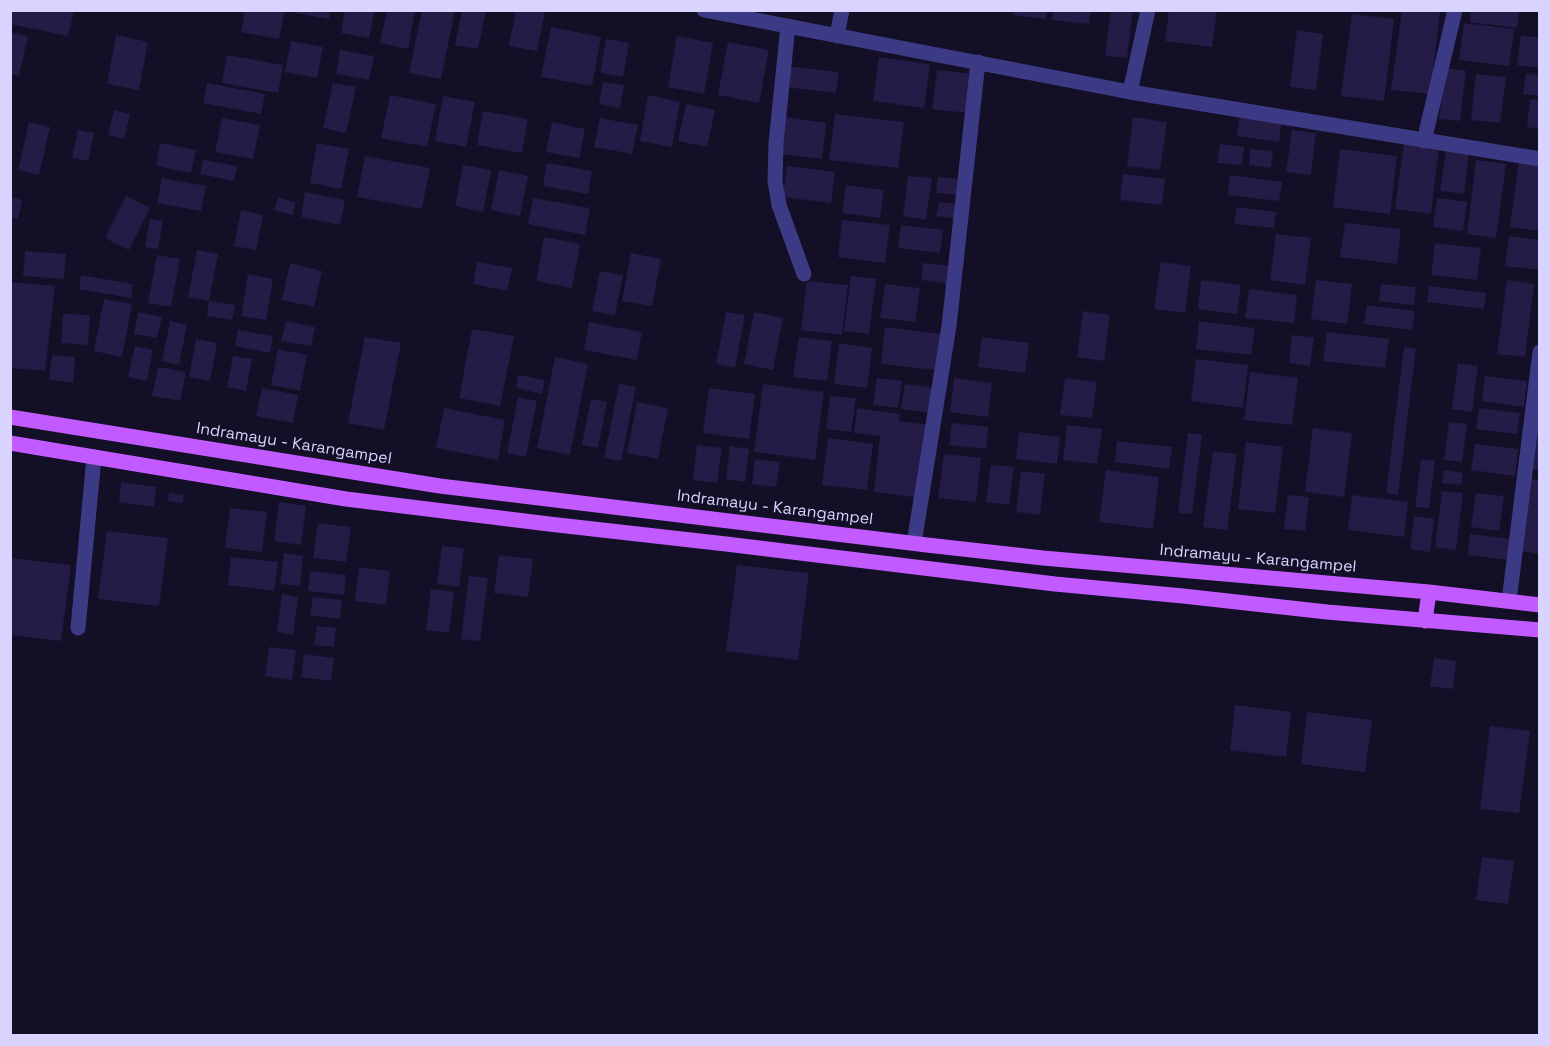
<!DOCTYPE html>
<html>
<head>
<meta charset="utf-8">
<style>
	body { margin:0 }
	#map { position:relative; width:1550px; height:1046px; overflow:hidden; background:#130f26; font-family:"Space Grotesk",sans-serif }
	canvas { display:block }
	.frame { position:absolute; inset:0; border:12px solid #d9d4ff; pointer-events:none }
</style>
</head>
<body>
<div id="map">
<canvas width="1550" height="1046"></canvas>
<div class="frame"></div>
</div>
<script>
const c = document.querySelector('canvas').getContext('2d');
c.lineJoin = 'round';
function fillPath(path, color) { c.fillStyle = color; c.fill(path, 'evenodd'); }
function strokePath(path, color, width, dash) { c.strokeStyle = color; c.lineWidth = width; c.lineCap = dash ? 'butt' : 'round'; c.setLineDash(dash || []); c.stroke(path); }
function write(font, color, halo, rows, align = 'center') {
  c.font = font + ' "Space Grotesk",sans-serif'; c.lineWidth = 4.5; c.setLineDash([]); c.textBaseline = 'middle'; c.strokeStyle = halo; c.fillStyle = color; for (const [text, x, y, turn = 0] of rows) {
    c.save(); c.translate(x, y); c.rotate((+turn || 0) * Math.PI / 180); c.textAlign = isNaN(turn) ? turn : align; if (halo) c.strokeText(text, 0, 0); c.fillText(text, 0, 0); c.restore();
  }
}
fillPath(new Path2D(`
	M10 10H74L68 36 10 24Z
	M245 10H285L279 39 241 32Z
	M290 10H330L329 19 290 12Z
	M345 10H375L369 38 341 33Z
	M387 10H415L408 49 380 43Z
	M422 10H455L441 79 409 73Z
	M462 10H486L478 49 455 45Z
	M516 10 545 12 537 51 509 46Z
	M1014 10H1047L1046 19 1013 15Z
	M1053 10H1091L1089 24 1052 20Z
	M1111 10H1133L1127 58 1105 56Z
	M1169 10H1217L1212 47 1165 41Z
	M1402 10 1440 12 1430 94 1391 90Z
	M1471 10H1519L1517 28 1470 22Z
	M1352 14 1394 19 1384 101 1341 96Z
	M1464 23 1514 29 1509 66 1459 60Z
	M551 27 601 37 592 86 541 77Z
	M1297 30 1323 34 1316 90 1290 87Z
	M10 32 28 36 19 76 10 74Z
	M116 35 148 42 139 90 107 84Z
	M1521 35 1540 38V68L1517 65Z
	M677 36 713 43 704 94 668 87Z
	M606 39 629 43 623 77 600 73Z
	M291 41 323 47 317 78 285 72Z
	M728 42 769 50 759 103 718 95Z
	M340 50 374 56 369 80 336 74Z
	M227 55 283 65 278 93 222 83Z
	M879 57 930 64 924 108 873 101Z
	M787 66 839 72 836 93 784 87Z
	M1446 68 1466 71 1460 121 1439 119Z
	M937 70 973 74 968 113 932 109Z
	M1476 74 1506 77 1500 123 1471 120Z
	M1526 74 1540 75V96L1523 94Z
	M603 82 624 85 620 108 599 104Z
	M207 83 265 94 261 114 203 103Z
	M333 83 356 87 346 133 323 128Z
	M390 95 436 104 427 147 381 138Z
	M648 95 680 102 672 147 640 141Z
	M443 96 475 102 466 147 435 141Z
	M1530 99 1540 100V129L1527 127Z
	M686 104 715 110 707 147 678 141Z
	M114 110 130 114 124 139 108 135Z
	M483 111 528 119 522 153 477 145Z
	M1240 113 1282 119 1279 142 1237 136Z
	M835 114 904 122 898 168 829 160Z
	M785 117 826 123 822 159 780 154Z
	M1133 117 1167 122 1160 170 1127 166Z
	M222 118 260 125 253 159 215 152Z
	M600 118 638 125 632 154 594 147Z
	M29 122 50 127 39 175 18 170Z
	M552 122 585 129 579 158 546 152Z
	M78 130 94 133 88 161 72 158Z
	M1292 130 1316 133 1311 175 1286 172Z
	M160 143 196 150 191 173 156 166Z
	M317 143 349 149 341 189 310 183Z
	M1404 143 1439 147 1431 214 1395 209Z
	M1220 144 1244 147 1242 165 1217 163Z
	M1250 149 1273 151 1271 168 1249 165Z
	M1340 149 1397 156 1390 214 1333 207Z
	M1446 149 1469 152 1464 194 1440 191Z
	M365 156 430 168 422 209 357 197Z
	M1519 159 1540 162V231L1510 227Z
	M203 160 237 166 234 181 200 174Z
	M1476 160 1506 164 1496 238 1467 234Z
	M547 163 592 171 588 194 543 186Z
	M463 165 491 170 483 212 455 206Z
	M787 166 835 172 831 203 783 197Z
	M499 170 528 176 520 216 491 210Z
	M1123 174 1165 179 1162 205 1120 200Z
	M1230 175 1282 182 1279 201 1228 195Z
	M908 176 932 178 926 220 903 216Z
	M938 177 961 179 959 195 936 193Z
	M162 178 206 186 201 211 157 203Z
	M846 185 884 190 880 218 842 213Z
	M305 192 345 200 340 225 301 217Z
	M126 196 150 208 129 250 105 238Z
	M10 197 22 200 18 219 10 217Z
	M278 197 296 203 292 215 274 210Z
	M533 198 590 208 585 235 528 224Z
	M1437 198 1467 202 1463 231 1433 227Z
	M939 202 960 204 958 219 936 216Z
	M1237 207 1276 212 1274 228 1234 224Z
	M241 210 263 215 256 250 234 246Z
	M150 219 163 221 158 249 145 247Z
	M842 220 890 225 885 263 838 257Z
	M1345 223 1401 229 1397 264 1340 257Z
	M901 225 943 230 940 253 898 248Z
	M1276 234 1311 238 1305 285 1270 280Z
	M1509 236 1540 240V270L1505 266Z
	M544 237 580 244 572 288 536 281Z
	M1435 243 1481 248 1477 280 1431 275Z
	M197 250 218 254 209 301 235 305 232 320 207 316 209 301 188 297Z
	M25 251 66 254 64 279 23 276Z
	M631 253 661 259 652 306 622 301Z
	M157 255 180 259 171 307 148 303Z
	M477 262 512 268 507 291 473 284Z
	M1161 262 1191 266 1185 313 1154 309Z
	M290 263 322 271 314 307 282 300Z
	M923 263 951 266 949 284 921 280Z
	M600 271 623 275 615 315 592 311Z
	M248 274 273 279 266 320 241 316Z
	M81 275 133 284 131 298 79 289Z
	M851 276 876 279 869 334 844 331Z
	M1201 280 1241 285 1237 314 1198 309Z
	M1316 280 1352 284 1347 324 1311 319Z
	M1507 280 1534 284 1525 357 1497 354Z
	M807 281 848 285 842 335 801 330Z
	M10 282 55 286 45 371 10 368Z
	M885 284 920 288 915 322 880 318Z
	M1381 284 1416 287 1414 305 1379 301Z
	M1429 286 1486 293 1484 309 1427 302Z
	M1249 289 1297 295 1294 323 1245 318Z
	M104 299 132 304 122 357 94 351Z
	M1367 305 1415 311 1412 330 1364 324Z
	M1083 311 1110 315 1104 361 1077 357Z
	M138 312 162 317 157 338 134 334Z
	M726 312 745 315 735 368 716 364Z
	M754 312 783 318 773 370 744 364Z
	M63 314 90 315 88 345 61 343Z
	M170 321 187 325 179 365 162 361Z
	M286 321 315 327 311 346 281 341Z
	M1199 321 1255 328 1251 355 1196 349Z
	M589 322 642 332 637 360 584 350Z
	M885 327 941 334 936 370 881 364Z
	M472 329 514 336 500 406 459 398Z
	M238 330 273 336 270 353 235 346Z
	M1327 332 1389 339 1385 368 1323 361Z
	M1292 335 1314 338 1310 366 1289 363Z
	M365 337 401 343 384 430 348 423Z
	M799 337 832 341 827 381 793 377Z
	M982 337 1029 343 1025 373 978 367Z
	M196 339 217 343 210 381 189 377Z
	M839 343 872 348 867 388 834 384Z
	M135 346 153 350 147 381 128 377Z
	M1404 347 1416 348 1398 495 1386 493Z
	M278 349 307 355 300 391 271 385Z
	M52 355 75 357 73 383 49 380Z
	M233 356 252 359 246 391 227 387Z
	M555 357 588 364 570 455 537 448Z
	M1196 359 1248 365 1243 408 1191 401Z
	M1458 363 1478 366 1472 412 1452 409Z
	M158 367 186 372 180 401 152 396Z
	M1250 372 1298 378 1292 425 1244 420Z
	M518 375 545 380 542 394 516 388Z
	M1485 376 1527 381 1524 407 1482 401Z
	M877 378 902 381 898 408 873 405Z
	M954 378 992 383 988 417 950 412Z
	M1065 378 1097 382 1092 418 1060 415Z
	M619 384 636 387 621 461 604 458Z
	M763 384 824 392 815 460 754 452Z
	M905 384 936 388 933 413 901 409Z
	M262 388 298 395 293 423 256 416Z
	M709 388 755 394 749 439 703 433Z
	M830 396 856 398 851 432 826 429Z
	M518 397 537 401 526 457 507 453Z
	M591 399 607 402 598 448 582 445Z
	M637 402 668 408 658 459 627 453Z
	M444 408 505 420 498 460 436 448Z
	M857 408 900 414 899 421 929 425 920 498 874 492 880 436 854 433Z
	M1479 408 1520 413 1517 434 1476 429Z
	M1540 409V471L1530 469Z
	M1449 422 1467 424 1462 462 1444 460Z
	M952 423 988 427 986 449 949 445Z
	M1067 425 1102 429 1097 464 1063 460Z
	M1313 428 1352 433 1344 497 1305 492Z
	M1019 432 1060 437 1057 464 1016 459Z
	M1188 433 1202 435 1192 514 1178 513Z
	M828 438 873 444 867 490 822 485Z
	M1117 441 1172 447 1169 469 1115 462Z
	M1246 442 1283 447 1275 513 1238 509Z
	M1475 444 1518 449 1515 476 1471 470Z
	M697 445 722 448 717 483 693 480Z
	M730 446 749 449 745 482 726 479Z
	M1213 451 1237 454 1227 530 1203 527Z
	M944 454 981 458 976 502 938 498Z
	M755 459 780 462 776 487 752 484Z
	M1421 459 1435 461 1429 508 1415 507Z
	M991 465 1014 467 1009 505 986 502Z
	M1106 470 1159 477 1153 529 1099 522Z
	M1444 470 1463 473 1461 485 1442 483Z
	M1021 471 1045 474 1040 515 1016 512Z
	M1531 479 1540 480V554L1522 551Z
	M121 482 156 487 154 507 119 502Z
	M1442 491 1463 493 1456 550 1435 547Z
	M169 493 184 495 183 503 168 501Z
	M1476 493 1504 496 1499 531 1471 527Z
	M1288 495 1309 497 1305 531 1284 529Z
	M1352 495 1408 502 1404 537 1348 530Z
	M279 502 306 506 301 545 274 541Z
	M230 508 267 512 262 552 225 548Z
	M1414 516 1434 519 1430 552 1410 549Z
	M318 523 351 527 346 562 313 558Z
	M107 531 168 538 159 606 98 599Z
	M1470 534 1512 539 1509 560 1468 555Z
	M442 546 464 548 459 587 437 584Z
	M284 553 303 556 300 586 280 584Z
	M499 555 533 559 528 597 494 593Z
	M231 557 278 562 274 591 228 585Z
	M11 558 71 565 61 641 10 635Z
	M737 565 809 573 798 660 726 651Z
	M359 567 390 571 386 605 355 601Z
	M310 571 346 575 344 595 308 591Z
	M469 576 488 578 480 641 461 639Z
	M431 589 454 592 449 633 426 630Z
	M282 594 298 597 293 635 277 632Z
	M313 597 342 600 340 619 310 615Z
	M317 626 336 628 334 647 314 645Z
	M269 647 296 650 292 680 265 676Z
	M304 654 334 658 331 681 301 677Z
	M1434 658 1456 661 1453 689 1430 686Z
	M1235 705 1291 712 1286 757 1230 750Z
	M1307 712 1372 720 1365 772 1301 764Z
	M1490 726 1530 731 1519 813 1480 809Z
	M1482 857 1514 861 1508 904 1476 900Z`), '#241b47');
strokePath(new Path2D(`
	M704 10 1130 92 1540 159
	M788 26 776 143 775 181 779 205 804 274
	M837 36 842 10
	M1130 92 1148 10
	M1424 141 1455 10
	M914 543 949 326 978 62
	M1509 601 1540 352
	M78 628 94 457`), '#3d3a85', 15);
strokePath(new Path2D(`
	M10 417 440 486 927 545 1043 558 1429 592 1540 605
	M10 443 346 499 549 524 726 544 1055 584 1183 596 1327 612 1540 630
	M1425 621 1429 592`), '#c25bff', 15);
write('16px', '#d9d4ff', '#130f26', [
	["Indramayu - Karangampel",294,444,9],
	["Indramayu - Karangampel",775,508,7],
	["Indramayu - Karangampel",1258,559,5]
]);
</script>
</body>
</html>
